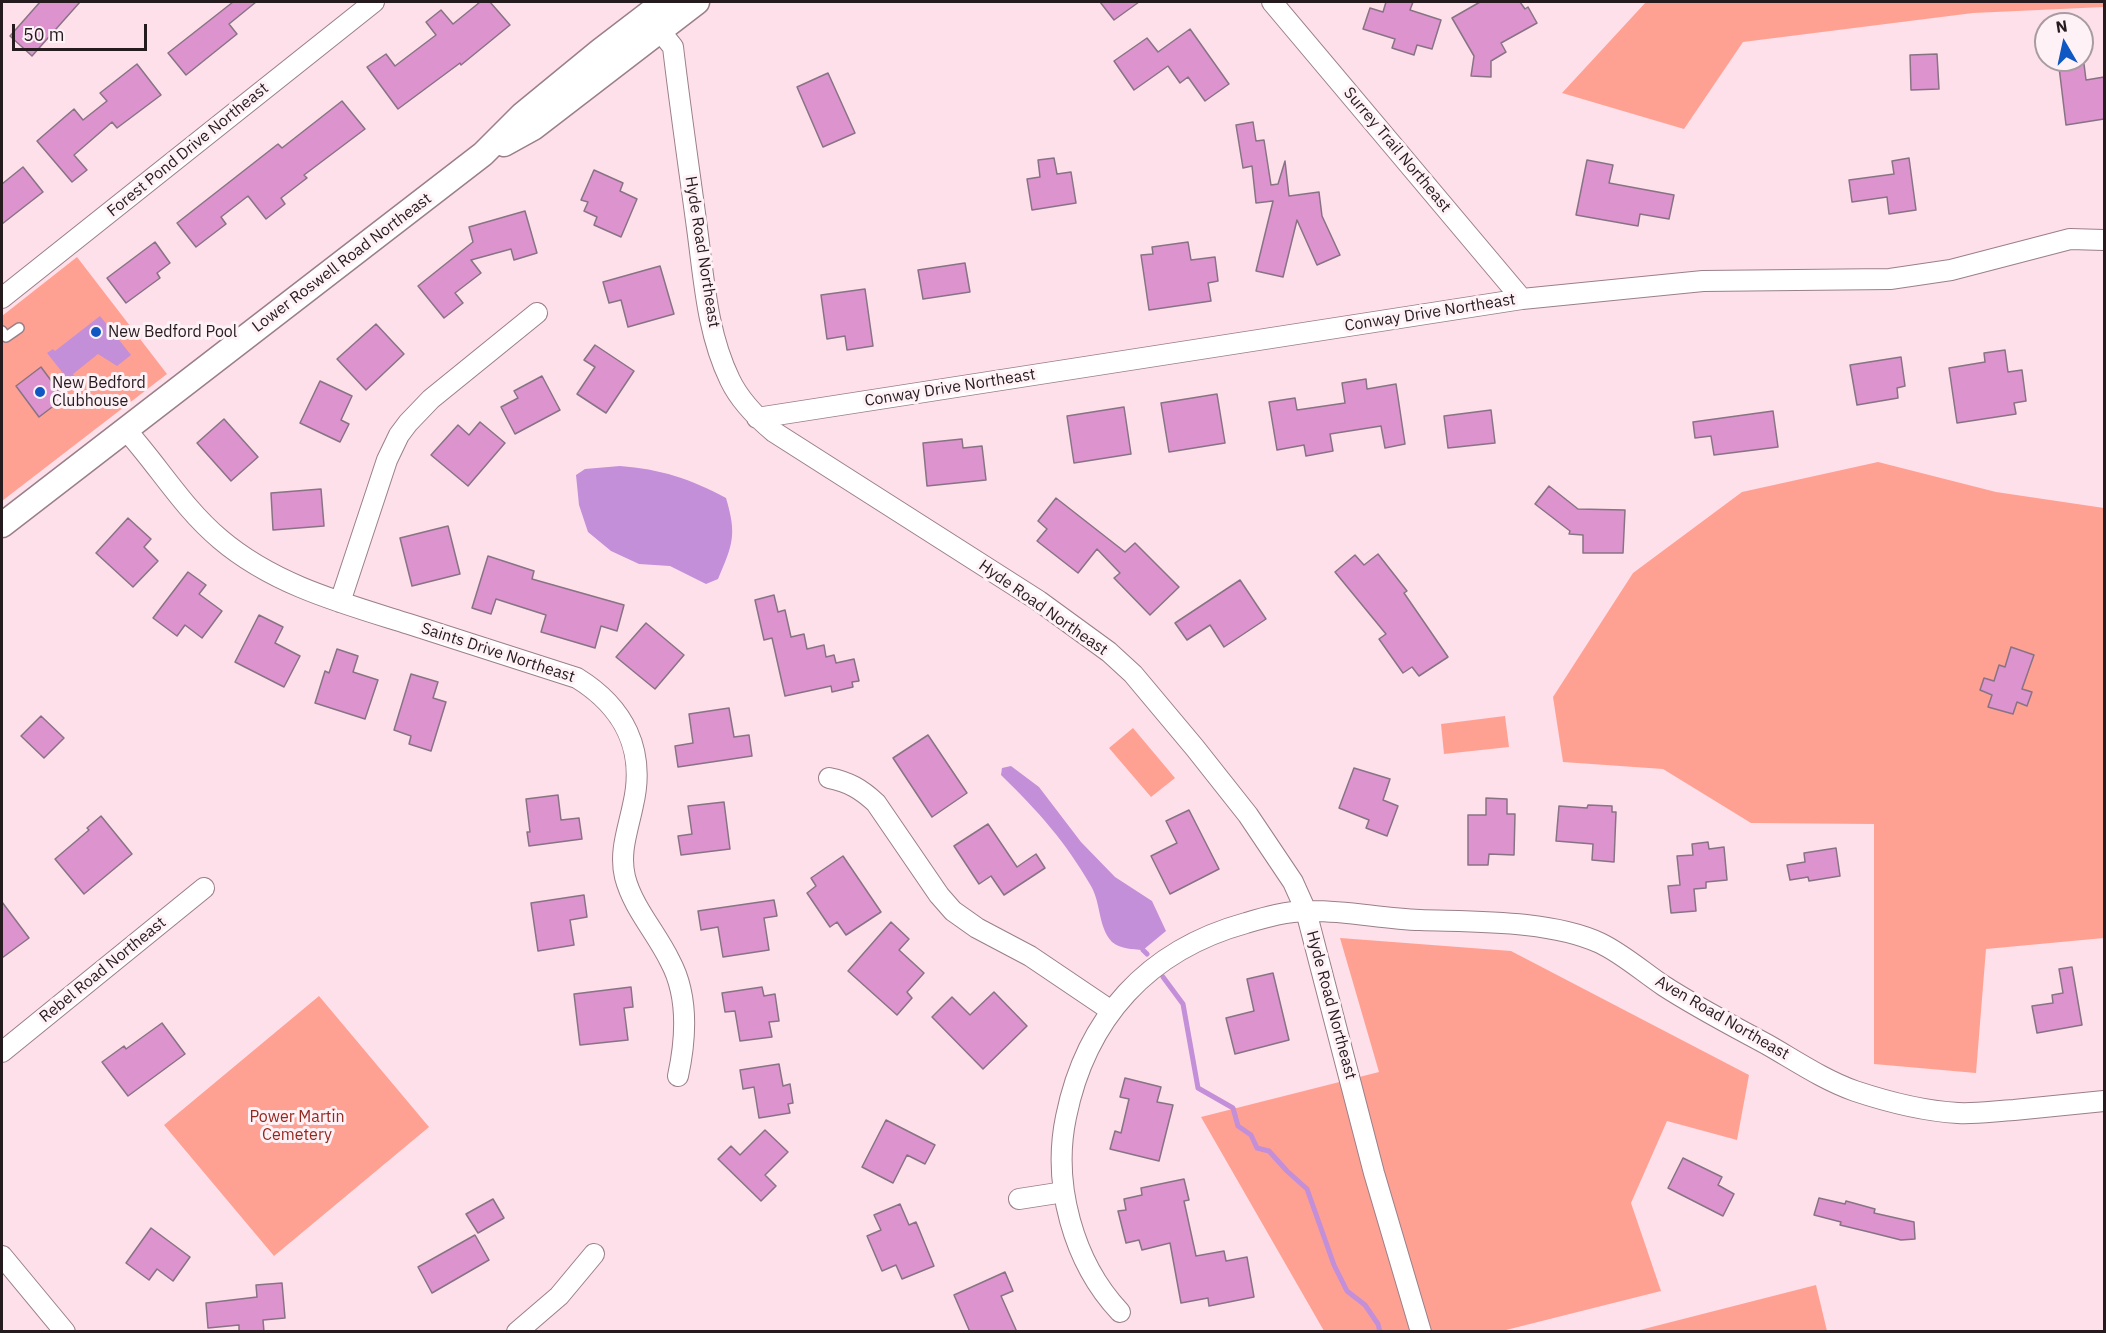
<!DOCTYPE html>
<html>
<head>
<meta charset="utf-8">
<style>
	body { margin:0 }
	#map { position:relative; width:2106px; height:1333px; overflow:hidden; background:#fee0eb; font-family:"IBM Plex Sans",sans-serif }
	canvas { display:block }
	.frame { position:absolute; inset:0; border:3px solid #251b1f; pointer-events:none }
	.north { position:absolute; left:2034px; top:12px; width:60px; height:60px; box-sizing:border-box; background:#fff2f7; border:2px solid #a89ca1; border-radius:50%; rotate:351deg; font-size:16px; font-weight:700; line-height:24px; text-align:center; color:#251b1f }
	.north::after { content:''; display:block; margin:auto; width:21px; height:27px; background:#0f57c2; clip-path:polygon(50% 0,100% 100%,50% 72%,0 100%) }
	.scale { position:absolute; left:12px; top:24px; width:135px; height:27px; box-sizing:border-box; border:3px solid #251b1f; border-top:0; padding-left:8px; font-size:18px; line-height:21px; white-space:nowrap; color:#251b1f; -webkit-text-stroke:4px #fff2f7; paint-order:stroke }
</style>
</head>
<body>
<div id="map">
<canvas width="2106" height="1333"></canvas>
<div class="frame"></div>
<div class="north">N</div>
<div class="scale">50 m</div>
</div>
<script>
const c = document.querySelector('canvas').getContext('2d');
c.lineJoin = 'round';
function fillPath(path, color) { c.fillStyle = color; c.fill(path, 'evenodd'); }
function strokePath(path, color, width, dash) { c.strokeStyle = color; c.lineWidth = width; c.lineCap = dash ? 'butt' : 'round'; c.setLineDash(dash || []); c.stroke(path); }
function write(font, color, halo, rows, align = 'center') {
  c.font = font + ' "IBM Plex Sans",sans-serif'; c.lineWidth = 6; c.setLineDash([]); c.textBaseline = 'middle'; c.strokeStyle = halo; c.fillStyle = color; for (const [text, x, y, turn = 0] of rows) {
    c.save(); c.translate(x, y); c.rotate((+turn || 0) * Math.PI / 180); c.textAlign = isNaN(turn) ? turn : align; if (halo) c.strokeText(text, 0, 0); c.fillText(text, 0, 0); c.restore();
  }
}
fillPath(new Path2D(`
	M1646 2H2104V7L1973 13 1743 42 1684 129 1562 93Z
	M77 257 167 374 2 501V316Z
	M1878 462 1996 492 2104 508V938L1986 949 1976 1073 1874 1064V824L1751 823 1663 769 1563 762 1553 697 1633 573 1742 492Z
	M1505 716 1509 747 1444 754 1441 724Z
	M1133 728 1175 778 1151 797 1109 748Z
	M1340 938 1511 951 1749 1075 1737 1140 1667 1121 1631 1203 1661 1291 1502 1331H1324L1201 1117 1379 1072Z
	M319 996 429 1127 274 1256 164 1125Z
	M1816 1285 1827 1331H1636Z`), '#ffa192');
fillPath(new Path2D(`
	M100 316 131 355 117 366 98 354 73 374 75 377 70 382 47 353 53 349 55 351Z
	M620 466C660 469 691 479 726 498 737 535 733 544 718 579L706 584 670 566 639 564 611 551 588 532 579 505 576 475 585 469Z
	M1011 766 1039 787 1081 842 1115 877 1152 901 1166 931 1143 950C1132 949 1120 949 1112 942 1098 927 1101 903 1091 886 1065 841 1038 811 1001 775L1002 768Z`), '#c28fd8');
strokePath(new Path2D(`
	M1143 950 1147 954
	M1163 977 1183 1004 1198 1088 1233 1108 1238 1126 1251 1135 1257 1148 1269 1151 1287 1171 1307 1189 1334 1265 1347 1291 1365 1305 1378 1324 1380 1332`), '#c28fd8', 5);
const building = new Path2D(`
	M40 2H80L32 56 10 36Z
	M233 2H256L229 24 237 34 186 75 168 53Z
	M480 2H490L510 25 461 65 460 63 398 109 367 67 386 54 395 66 436 35 426 22 441 10 453 24Z
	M1100 2H1139L1114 20Z
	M1386 2H1413L1410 10 1441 20 1432 49 1417 45 1414 55 1392 48 1395 39 1363 29 1370 8 1383 12Z
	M1480 2H1520L1525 9 1528 7 1537 23 1501 43 1506 52 1491 61V77L1471 76 1474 56 1452 18Z
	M1190 29 1229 84 1205 101 1188 77 1180 83 1168 66 1134 90 1114 61 1147 38 1158 52Z
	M1937 54 1939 89 1911 90 1910 55Z
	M137 64 161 95 117 128 112 122 74 155 87 170 72 182 37 141 74 109 83 120 107 101 100 93Z
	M2084 64 2086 80 2104 77V119L2066 125 2059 67Z
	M828 73 855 133 823 147 797 87Z
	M342 101 365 129 304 175 307 178 281 198 285 204 266 219 248 196 221 217 226 224 196 247 177 223 278 144 282 148Z
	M1253 122 1256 141 1264 140 1271 185 1278 184 1285 161 1289 196 1319 192 1322 216 1340 255 1317 265 1297 220 1283 277 1256 271 1273 201 1256 203 1252 166 1243 168 1236 125Z
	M1054 158 1057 174 1071 172 1076 203 1032 210 1027 179 1040 177 1038 160Z
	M1909 158 1916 210 1889 214 1887 197 1852 202 1849 180 1894 174 1892 161Z
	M1587 160 1613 165 1609 183 1674 195 1669 219 1640 214 1638 226 1576 215Z
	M23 167 43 192 2 224V184Z
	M594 170 623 183 620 191 637 199 621 237 594 225 597 217 584 211 588 202 581 200Z
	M525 211 537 253 514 260 511 249 471 260 481 273 455 293 463 303 444 318 418 286 473 242 469 227Z
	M155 242 170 263 157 273 160 278 126 303 107 278Z
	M1188 242 1191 260 1215 257 1218 281 1208 283 1211 301 1149 310 1141 255 1153 254 1152 247Z
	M965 263 970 292 923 299 918 270Z
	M660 266 674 314 628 327 621 300 609 303 603 282Z
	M865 289 873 346 847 350 845 336 827 339 821 295Z
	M376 324 404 354 366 390 337 359Z
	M595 345 634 371 606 413 577 394 595 367 584 360Z
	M2005 350 2008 372 2022 370 2026 401 2014 403 2016 414 1957 423 1949 368 1985 362 1984 353Z
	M1901 357 1905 386 1897 388 1898 398 1857 405 1850 365Z
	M41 367 64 398 39 417 16 386Z
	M542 376 560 410 515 434 501 407 518 398 514 391Z
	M1366 379 1367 389 1396 384 1405 444 1385 448 1381 426 1330 434 1333 451 1306 456 1304 445 1277 450 1269 402 1295 398 1297 410 1345 403 1342 383Z
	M320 381 352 396 341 420 349 424 340 442 300 423Z
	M1217 394 1225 443 1169 452 1161 403Z
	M1124 407 1131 454 1074 463 1067 416Z
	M1491 410 1495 443 1448 448 1444 416Z
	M1773 411 1778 447 1714 455 1711 436 1695 438 1693 422Z
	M224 419 258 457 231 481 197 443Z
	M480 422 505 443 468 486 431 455 458 425 469 435Z
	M962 439 963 448 982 446 986 480 927 486 923 443Z
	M1549 486 1578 509 1625 510 1623 553H1583V535L1569 534 1570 531 1535 504Z
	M321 489 324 526 273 530 271 493Z
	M1056 498 1125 552 1135 543 1179 587 1150 615 1114 578 1120 573 1097 549 1078 573 1037 541 1047 529 1038 521Z
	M128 518 151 539 144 547 158 561 133 587 96 553Z
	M448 526 460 574 412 586 400 538Z
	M1378 554 1407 591 1404 593 1448 657 1419 676 1412 667 1403 673 1379 639 1386 634 1335 572 1355 555 1364 565Z
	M488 556 534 571 532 579 624 605 617 631 601 626 595 648 541 632 546 615 496 599 491 614 472 608Z
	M188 572 206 585 199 594 222 611 202 638 185 625 177 636 153 618Z
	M1240 580 1266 619 1224 647 1210 625 1187 640 1175 623Z
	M774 595 778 612 785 610 791 637 804 634 807 649 824 645 826 657 834 655 836 663 854 659 859 681 852 682 853 687 832 692 831 686 785 696 772 638 764 640 755 600Z
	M259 615 283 627 275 643 300 656 284 687 235 662Z
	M646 623 684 655 655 689 616 657Z
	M2011 647 2034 655 2022 689 2032 692 2027 706 2017 702 2013 714 1988 707 1992 695 1980 690 1984 678 1994 681 1999 665 2005 667Z
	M337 649 358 656 353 672 378 680 365 719 315 703 325 671 329 673Z
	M411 674 438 682 433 698 446 702 431 751 409 744 411 736 394 730Z
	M729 708 734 737 749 735 752 756 678 767 675 746 693 743 689 714Z
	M41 716 64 738 44 758 21 736Z
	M928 735 967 793 932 817 893 758Z
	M1354 768 1390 779 1383 800 1398 806 1387 836 1366 828 1369 820 1339 808Z
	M558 795 561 820 579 818 582 839 529 846 527 832H530L526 799Z
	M1486 798 1507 799V814H1515L1514 855 1489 854 1488 865H1468V815H1486Z
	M724 802 730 849 681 855 678 836 692 834 688 806Z
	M1588 805 1612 806V812H1616L1614 862 1592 860 1593 844 1556 841 1559 806 1587 808Z
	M1189 810 1219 869 1170 894 1151 856 1177 843 1166 821Z
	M101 816 132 854 84 894 55 859 89 830 87 828Z
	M988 824 1017 867 1036 854 1045 868 1004 895 991 876 979 884 954 846Z
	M1708 842 1709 849 1724 847 1727 880 1706 882V888L1694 889 1696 911 1671 913 1668 886 1680 885 1677 856 1693 855 1692 844Z
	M1836 848 1840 876 1809 881 1808 877 1790 880 1787 865 1805 862 1804 853Z
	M843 856 881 912 846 935 837 922 830 927 807 893 816 886 811 878Z
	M584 895 587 917 570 920 574 945 538 951 531 903Z
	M774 900 777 916 764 918 769 950 723 957 718 927 701 930 698 911Z
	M2 902 29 938 2 958Z
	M891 922 909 939 899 950 924 973 907 992 912 998 897 1015 848 971Z
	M2072 967 2082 1025 2037 1033 2032 1006 2053 1003 2052 995 2063 993 2059 969Z
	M1273 973 1289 1040 1235 1054 1226 1018 1254 1011 1247 979Z
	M631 987 633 1007 624 1008 628 1040 580 1045 574 994Z
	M762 987 764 996 775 994 779 1021 769 1022 772 1037 740 1041 735 1011 725 1012 722 993Z
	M994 992 1027 1026 983 1069 932 1017 952 997 970 1015Z
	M162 1023 185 1054 128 1096 102 1062 124 1046 126 1049Z
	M779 1064 783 1086 790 1084 793 1103 788 1104 790 1113 759 1118 754 1087 743 1089 740 1070Z
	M1125 1078 1161 1087 1157 1102 1173 1105 1159 1161 1110 1149 1115 1131 1121 1133 1129 1099 1120 1097Z
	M886 1120 935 1145 925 1164 907 1155 893 1183 862 1167Z
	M765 1130 788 1152 765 1175 776 1186 761 1201 718 1159 731 1146 740 1155Z
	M1683 1158 1722 1177 1718 1185 1734 1194 1723 1216 1668 1188Z
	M1184 1179 1189 1200 1184 1201 1196 1256 1224 1251 1226 1261 1247 1257 1254 1297 1209 1306 1208 1298 1181 1303 1170 1243 1142 1250 1139 1240 1126 1243 1118 1211 1126 1210 1124 1199 1142 1195 1141 1188Z
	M1819 1198 1845 1204 1846 1201 1875 1209 1874 1213 1914 1222 1915 1239 1901 1240 1869 1232 1840 1225 1841 1222 1814 1215Z
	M493 1199 504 1218 478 1233 466 1214Z
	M900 1204 909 1225 916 1222 934 1266 902 1279 896 1265 882 1271 867 1236 881 1230 874 1215Z
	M151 1228 190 1257 173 1281 157 1269 149 1280 126 1263Z
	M475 1235 489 1260 432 1293 418 1267Z
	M1005 1272 1013 1291 1001 1296 1017 1332H970L954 1295Z
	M282 1283 285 1318 263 1320 264 1332H239V1325L208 1328 206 1303 257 1297 256 1285Z`);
fillPath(building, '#dc93ce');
strokePath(building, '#887384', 1.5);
const service = new Path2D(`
	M2 331 6 337 19 328`);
const minor = new Path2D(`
	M1272 2 1522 299
	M652 21 673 47C680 107 689 168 697 228 704 279 707 333 730 380 740 401 756 417 774 432L1039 601 1109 652 1133 674 1195 748 1248 815 1293 882 1306 911 1374 1173 1421 1332
	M2 298 374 2
	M757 418 1522 299 1703 281 1890 279 1951 270 2070 239 2104 240
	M125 429C158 465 182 507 220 539 274 585 342 603 409 624 465 642 521 660 577 678 624 707 646 750 633 805 628 830 619 852 625 877 633 908 656 932 670 961 689 996 686 1039 678 1076
	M340 602 387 460 399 435 408 423 431 399 537 313
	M829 778C849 782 861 789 876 803L939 895 953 911 977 928 1030 956 1110 1010
	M2 1052 204 888
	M1019 1199 1064 1192
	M2 1256 65 1332
	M1120 1312C1073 1262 1052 1184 1066 1117 1086 1018 1148 950 1246 923 1266 917 1287 911 1308 911 1346 910 1382 919 1420 920 1475 922 1550 920 1600 943 1623 954 1643 972 1664 986 1698 1008 1733 1026 1768 1045 1796 1061 1824 1080 1855 1091 1888 1102 1923 1111 1958 1113 1976 1114 1995 1111 2014 1110 2044 1107 2074 1104 2104 1101
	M517 1332 559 1296 594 1254`);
const tertiary = new Path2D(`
	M504 144 533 128 697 2
	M2 525 483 154 522 115 600 51 664 2`);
strokePath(service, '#9a7f89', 12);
strokePath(minor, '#9a7f89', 22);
strokePath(tertiary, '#9a7f89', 27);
strokePath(service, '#fff', 9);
strokePath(minor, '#fff', 20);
strokePath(tertiary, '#fff', 24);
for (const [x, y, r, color] of [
	[96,332,6,"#0f57c2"],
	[40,392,6,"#0f57c2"]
]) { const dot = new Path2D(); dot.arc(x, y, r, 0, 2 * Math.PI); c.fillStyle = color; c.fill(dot); strokePath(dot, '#fff2f7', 2); }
write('16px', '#251b1f', '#fff2f7', [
	["Forest Pond Drive Northeast",188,150,-39],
	["Surrey Trail Northeast",1397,150,50],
	["Hyde Road Northeast",702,252,81],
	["Lower Roswell Road Northeast",342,263,-37],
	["Conway Drive Northeast",1430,313,-9],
	["Conway Drive Northeast",950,388,-9],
	["Hyde Road Northeast",1043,608,35],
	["Saints Drive Northeast",498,653,18],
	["Rebel Road Northeast",103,970,-39],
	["Hyde Road Northeast",1331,1005,75],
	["Aven Road Northeast",1722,1018,30]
]);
write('16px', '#251b1f', '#fff2f7', [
	["New Bedford Pool",108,332],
	["New Bedford",52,383],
	["Clubhouse",52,401]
], 'left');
write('16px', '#95281e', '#fff2f7', [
	["Power Martin",297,1117],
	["Cemetery",297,1135]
]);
</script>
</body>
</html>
